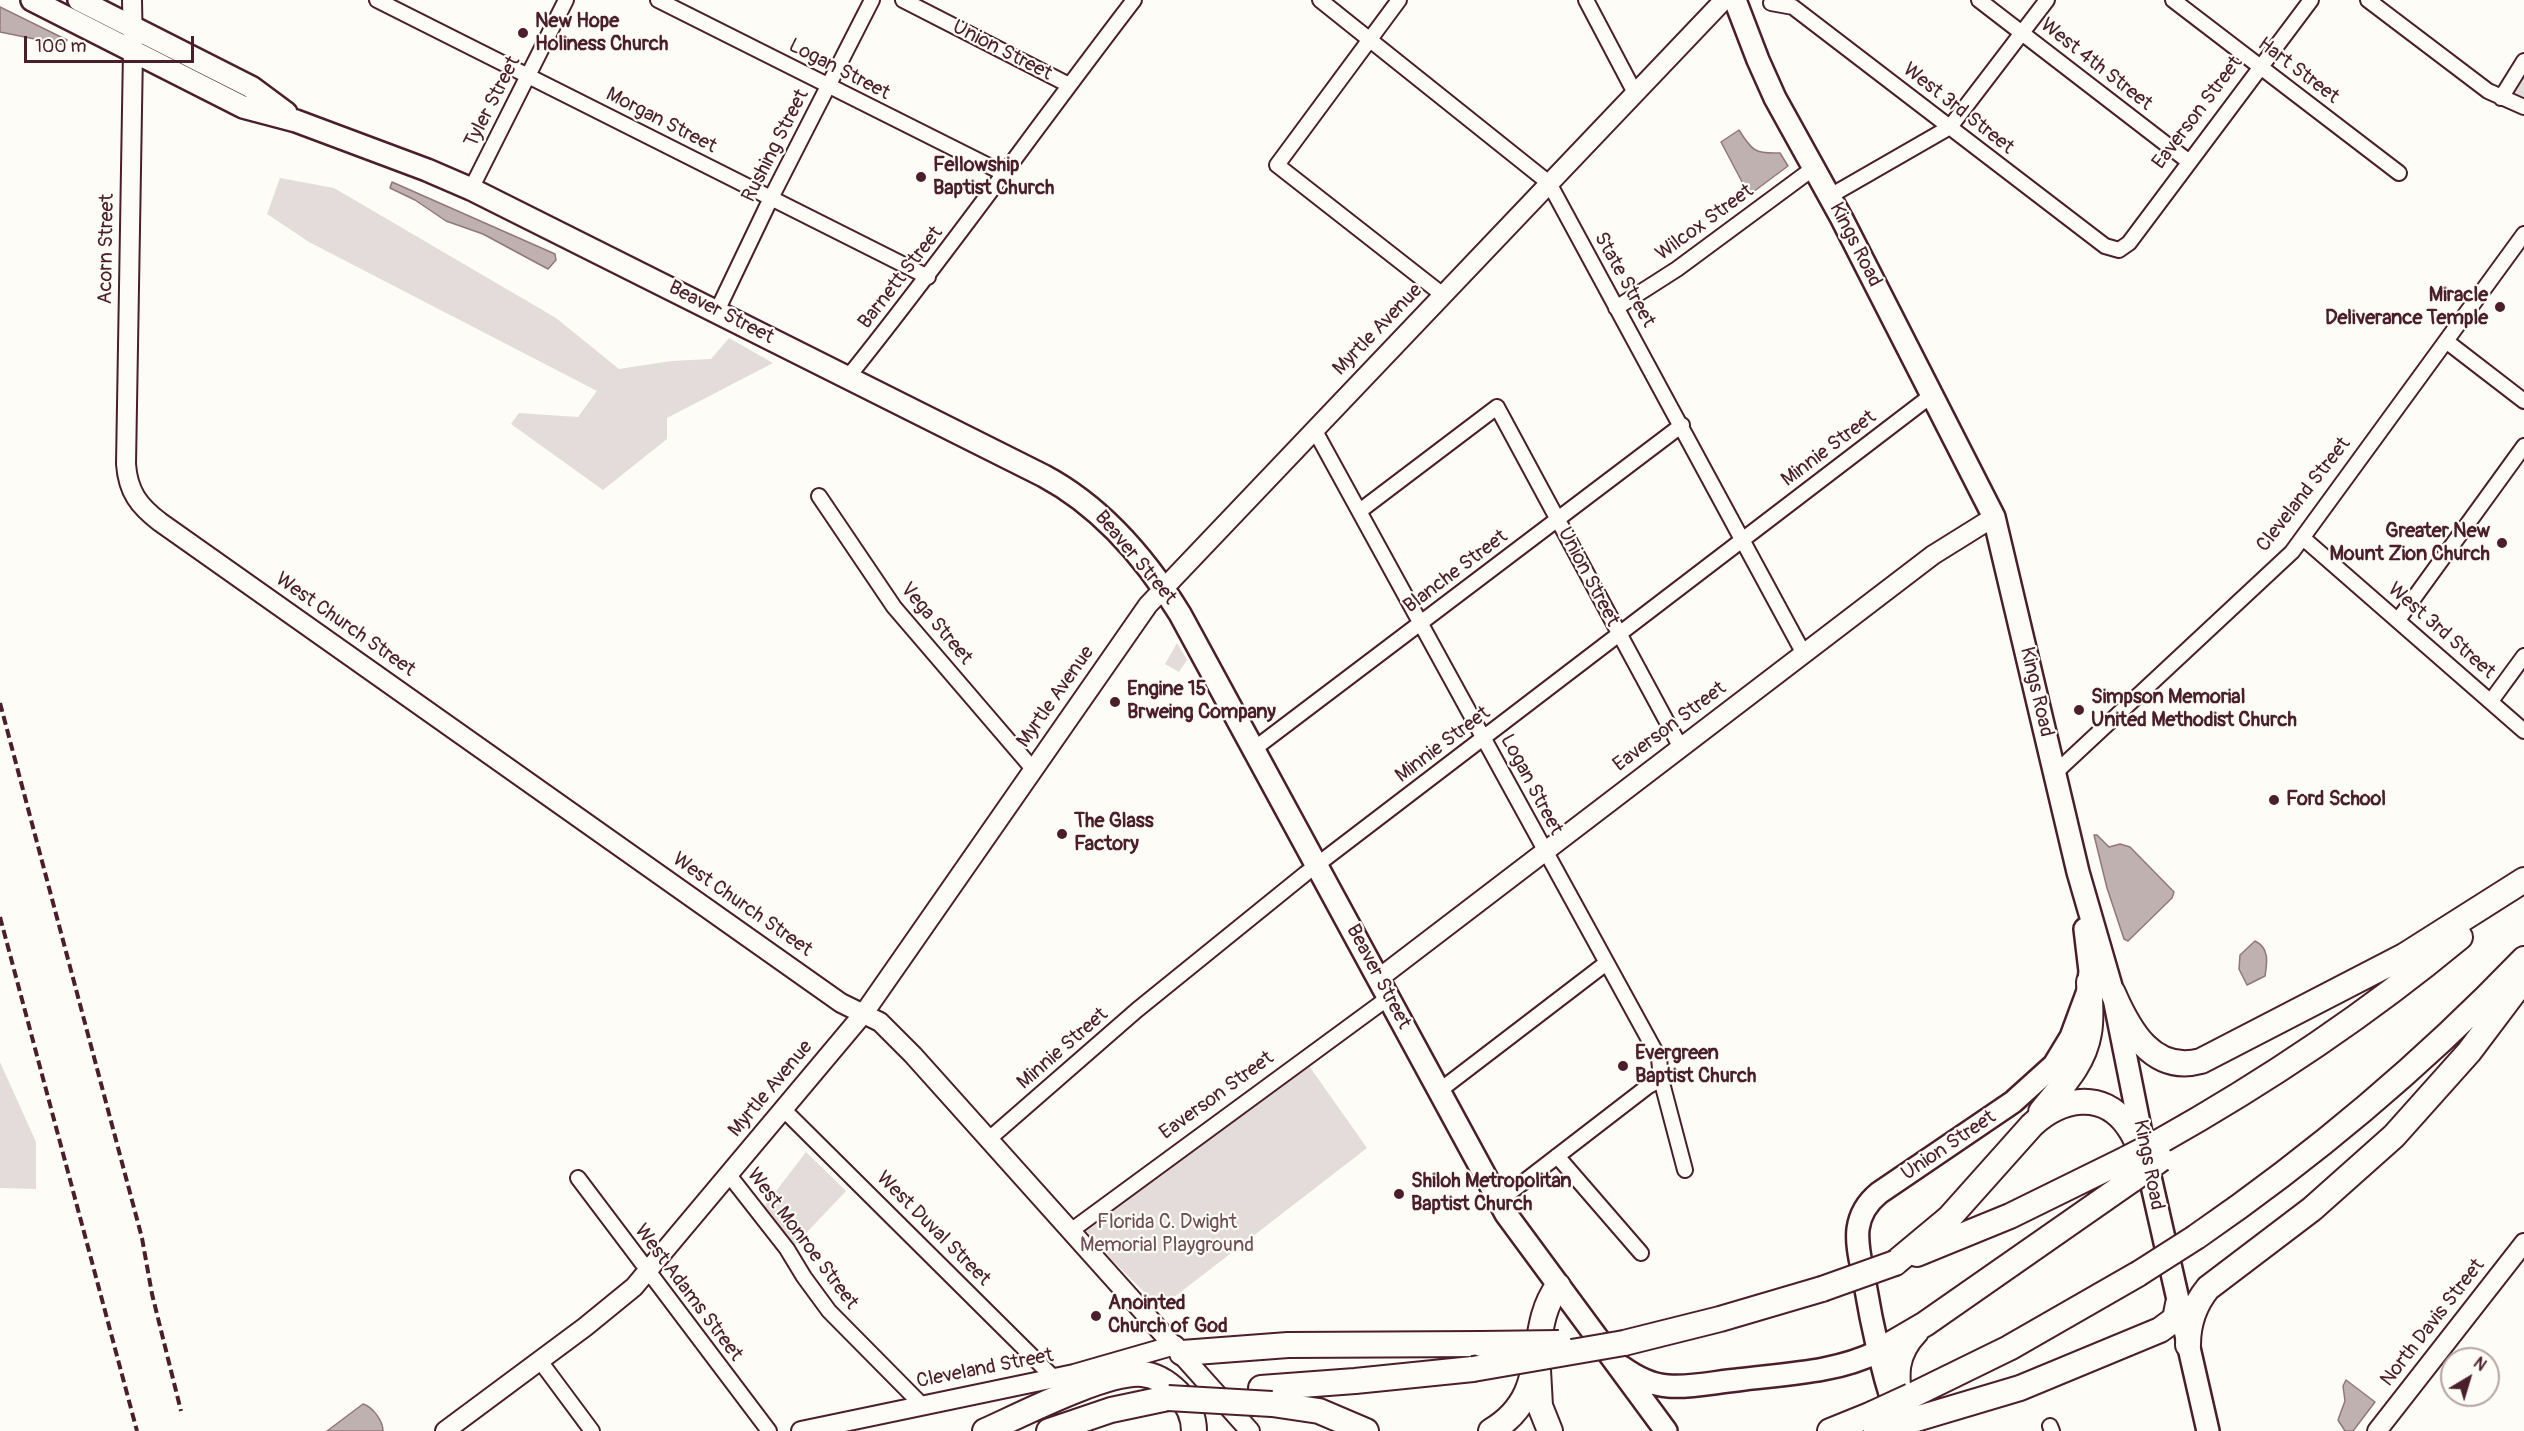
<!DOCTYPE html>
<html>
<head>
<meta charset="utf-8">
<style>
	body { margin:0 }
	#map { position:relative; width:2524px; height:1431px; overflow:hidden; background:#fdfcf7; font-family:Pangolin,sans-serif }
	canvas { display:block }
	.north { position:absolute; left:2440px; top:1347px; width:60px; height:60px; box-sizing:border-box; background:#fdfcf7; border:2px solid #b5a4a5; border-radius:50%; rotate:38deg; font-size:16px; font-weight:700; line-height:24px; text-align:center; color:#4a1f2b }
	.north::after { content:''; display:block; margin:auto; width:21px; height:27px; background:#4a1f2b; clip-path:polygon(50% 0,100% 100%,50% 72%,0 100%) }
	.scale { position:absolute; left:24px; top:36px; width:170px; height:27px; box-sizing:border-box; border:3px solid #4a1f2b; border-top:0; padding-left:8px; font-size:18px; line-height:21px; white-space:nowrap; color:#4a1f2b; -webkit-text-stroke:4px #fdfcf7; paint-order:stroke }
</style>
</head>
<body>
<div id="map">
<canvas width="2524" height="1431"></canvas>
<div class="north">N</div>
<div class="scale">100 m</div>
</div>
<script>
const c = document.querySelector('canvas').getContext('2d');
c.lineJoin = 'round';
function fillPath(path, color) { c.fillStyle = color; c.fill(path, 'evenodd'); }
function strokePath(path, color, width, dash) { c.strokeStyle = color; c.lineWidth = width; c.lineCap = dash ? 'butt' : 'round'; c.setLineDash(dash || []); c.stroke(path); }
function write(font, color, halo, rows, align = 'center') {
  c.font = font + ' Pangolin,sans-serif'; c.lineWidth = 4.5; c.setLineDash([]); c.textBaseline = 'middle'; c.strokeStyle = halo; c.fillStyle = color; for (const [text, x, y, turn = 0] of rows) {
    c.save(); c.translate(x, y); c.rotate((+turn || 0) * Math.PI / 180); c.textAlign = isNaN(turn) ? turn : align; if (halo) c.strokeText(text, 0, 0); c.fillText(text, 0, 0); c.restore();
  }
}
fillPath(new Path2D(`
	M2524 70V101L2507 92Z
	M280 178 334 188 556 318 619 369 671 361 711 359 729 338 773 363 667 418V439L603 490 511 424 519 413 578 417 597 391 309 242 267 214Z
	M1177 643 1187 660 1179 672 1165 664Z
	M0 1062 36 1142V1189L0 1188Z
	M1307 1063 1367 1148 1160 1308 1082 1230Z
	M806 1152 846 1191 793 1247 763 1208Z`), '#e3dcda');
const water = new Path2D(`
	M0 7 67 40 64 45 0 32Z
	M1739 130C1752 151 1755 154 1780 153L1788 166 1749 195 1721 142Z
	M392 182 555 254 556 260 548 269 483 234 446 221 415 200 390 188Z
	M2094 835H2097L2109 847 2120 844 2130 847 2174 892 2172 898 2128 941 2124 939 2107 888Z
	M2255 941C2270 948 2267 963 2265 976L2247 985 2239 969 2240 955Z
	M2346 1380 2375 1402 2353 1431H2345L2338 1420 2345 1401 2343 1386Z
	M363 1404C373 1407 383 1421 383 1431H327Z`);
fillPath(water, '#c0b1b1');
strokePath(water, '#91777b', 1.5);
const street = new Path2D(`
	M377 0 928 277
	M658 0 1003 173
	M903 0 1069 85
	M1320 0 1549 183 1804 654
	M1399 0 1277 165 1443 295
	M1586 0 1635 93
	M1979 0 2188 161
	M2173 0 2399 173
	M2368 0 2488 91 2524 107
	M1771 3 1793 7 2105 246 2119 250 2129 243 2311 0
	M2501 98 2524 61
	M471 189 566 0
	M1830 196 1950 127 2047 0
	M1616 308 1677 269 1815 167
	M717 311 771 198 872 0
	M2446 341 2524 401
	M848 377C947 254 1038 125 1134 0
	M1314 429 1659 1058 1661 1079 1685 1170
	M819 496 894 607 1033 769
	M1361 510 1497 407 1681 748
	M2303 538 2524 731
	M2398 620 2524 446
	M2491 701 2524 656
	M1254 749 1682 425
	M2055 773 2292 552 2524 234
	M1439 1091 1605 964
	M783 1109 1054 1378
	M989 1139 1137 1010 1305 874 1932 395
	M1557 1156 1641 1253
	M729 1175 787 1249 804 1277 829 1311 921 1404
	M578 1178 769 1431
	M1499 1201 1647 1087 1661 1079
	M1072 1230 1388 998
	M540 1361 592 1431
	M2050 1426 2052 1431`);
const secondary = new Path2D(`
	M132 0 133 51 126 464C128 492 139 506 160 522L841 1003 880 1022 913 1055 1250 1431
	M1378 979 1933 555 1994 517
	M445 1431 585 1327 634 1287 864 1013 1148 605 1724 0
	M801 1431 1074 1374 1175 1345
	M2377 1431 2524 1243`);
const primary = new Path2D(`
	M32 0 243 107 296 121 427 170 471 189 1044 476C1102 507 1146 559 1180 614L1506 1214 1666 1431
	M79 0 251 87 286 113
	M1735 0 1758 60 1775 98 1842 219 1994 517 2078 872 2113 993 2148 1168 2208 1431
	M1622 1367C1636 1377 1651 1385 1668 1386 1691 1388 1715 1382 1737 1380 1783 1374 1835 1373 1877 1352
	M1894 1407C1881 1366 1872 1326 1865 1284 1862 1266 1856 1247 1858 1229 1860 1214 1868 1202 1879 1193L2013 1102 2054 1065 2071 1037 2088 991 2090 971 2085 929`);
const highway = new Path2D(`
	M2113 993C2129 1030 2153 1074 2201 1061L2404 956 2524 880
	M2041 1112C2060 1088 2084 1065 2089 1033 2092 1017 2090 999 2089 982
	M2157 1143C2264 1083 2366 1015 2460 937
	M2196 1237C2315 1155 2424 1063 2524 959
	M1917 1254 2010 1216 2128 1158
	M1895 1263 1949 1218 2032 1125C2060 1099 2102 1089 2128 1126 2137 1138 2142 1154 2148 1168
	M1624 1343 1720 1319 1822 1289
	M2188 1345C2188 1324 2195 1304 2208 1288L2312 1209 2394 1136 2469 1052 2524 979
	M1877 1352 1925 1324 2133 1179
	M1182 1353 1288 1345 1481 1344
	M1538 1370 1540 1406 1550 1431
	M1261 1388 1355 1381 1473 1369
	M1911 1396 2009 1348 2138 1274
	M1272 1404 1319 1411 1366 1431
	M1901 1417C1898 1383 1890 1359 1916 1332
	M1916 1419 2020 1388 2160 1330 2175 1319 2178 1304
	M985 1431C1021 1415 1106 1371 1142 1374 1156 1375 1168 1383 1178 1393 1188 1404 1194 1416 1194 1431
	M1049 1431 1111 1410 1168 1398
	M1491 1431C1554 1394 1524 1332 1558 1286
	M1830 1431 1872 1414`);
strokePath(street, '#4a1f2b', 18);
strokePath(secondary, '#4a1f2b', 22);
strokePath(primary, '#4a1f2b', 26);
strokePath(highway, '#4a1f2b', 28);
strokePath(street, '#fdfcf7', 14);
strokePath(secondary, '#fdfcf7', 18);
strokePath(primary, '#fdfcf7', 21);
strokePath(highway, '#fdfcf7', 24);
strokePath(new Path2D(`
	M0 703 142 1238 152 1294 181 1411
	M0 917 137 1431`), '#4a1f2b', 4, [9, 4.5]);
const highwayBridge = new Path2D(`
	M2128 1158 2157 1143
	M2133 1179 2161 1159
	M2138 1274 2196 1237
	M1822 1289 1895 1263
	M1481 1344 1559 1343
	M1473 1369 1624 1343
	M1168 1398 1272 1404
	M1872 1414 1911 1396
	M1876 1430 1916 1419`);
strokePath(highwayBridge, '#4a1f2b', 28, []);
strokePath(highwayBridge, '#fdfcf7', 24);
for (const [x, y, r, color] of [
	[523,33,6,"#4a1f2b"],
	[921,177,6,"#4a1f2b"],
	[2500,307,6,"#4a1f2b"],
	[2502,543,6,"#4a1f2b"],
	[1115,702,6,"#4a1f2b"],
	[2079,710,6,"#4a1f2b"],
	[2274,800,6,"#4a1f2b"],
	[1062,834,6,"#4a1f2b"],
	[1623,1066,6,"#4a1f2b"],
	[1399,1194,6,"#4a1f2b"],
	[1096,1316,6,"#4a1f2b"]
]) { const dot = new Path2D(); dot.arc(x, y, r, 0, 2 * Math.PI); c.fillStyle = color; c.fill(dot); strokePath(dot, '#fdfcf7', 2); }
write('bold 20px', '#4a1f2b', '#fdfcf7', [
	["New Hope",535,22],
	["Holiness Church",535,45],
	["Fellowship",933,166],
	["Baptist Church",933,189],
	["Miracle",2488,296,"right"],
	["Deliverance Temple",2488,319,"right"],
	["Greater New",2490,532,"right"],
	["Mount Zion Church",2490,555,"right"],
	["Engine 15",1127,690],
	["Brweing Company",1127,713],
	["Simpson Memorial",2091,698],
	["United Methodist Church",2091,721],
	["Ford School",2286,800],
	["The Glass",1074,822],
	["Factory",1074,845],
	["Evergreen",1635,1054],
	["Baptist Church",1635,1077],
	["Shiloh Metropolitan",1411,1182],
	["Baptist Church",1411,1205],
	["Anointed",1108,1304],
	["Church of God",1108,1327]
], 'left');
write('20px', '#4a1f2b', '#fdfcf7', [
	["Union Street",1002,51,27],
	["West 4th Street",2096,65,38],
	["Logan Street",839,70,27],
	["Hart Street",2298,71,37],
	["Tyler Street",493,102,-63],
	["West 3rd Street",1958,109,38],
	["Eaverson Street",2198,113,-53],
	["Morgan Street",661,121,27],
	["Rushing Street",776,146,-63],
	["Wilcox Street",1705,223,-36],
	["Kings Road",1855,245,63],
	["Acorn Street",107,249,-89],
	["Barnett Street",901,278,-52],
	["State Street",1624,280,61],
	["Beaver Street",721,313,27],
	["Myrtle Avenue",1378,330,-46],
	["Minnie Street",1829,449,-37],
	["Cleveland Street",2304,495,-52],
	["Beaver Street",1135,558,50],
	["Blanche Street",1456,572,-37],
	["Union Street",1588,577,62],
	["Vega Street",936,624,50],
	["West Church Street",345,625,35],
	["West 3rd Street",2441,631,41],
	["Kings Road",2036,692,77],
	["Myrtle Avenue",1056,697,-55],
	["Eaverson Street",1670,727,-37],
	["Minnie Street",1443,745,-37],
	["Logan Street",1531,785,62],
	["West Church Street",742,905,35],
	["Beaver Street",1378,977,62],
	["Minnie Street",1063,1049,-41],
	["Myrtle Avenue",771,1089,-50],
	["Eaverson Street",1217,1096,-36],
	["Union Street",1949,1146,-34],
	["Kings Road",2148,1165,79],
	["West Duval Street",933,1229,45],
	["West Monroe Street",802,1239,53],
	["West Adams Street",688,1293,53],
	["North Davis Street",2433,1323,-52],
	["Cleveland Street",985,1369,-11]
]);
write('20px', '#704e57', '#fdfcf7', [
	["Florida C. Dwight",1167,1223],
	["Memorial Playground",1167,1246]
]);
</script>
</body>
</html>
